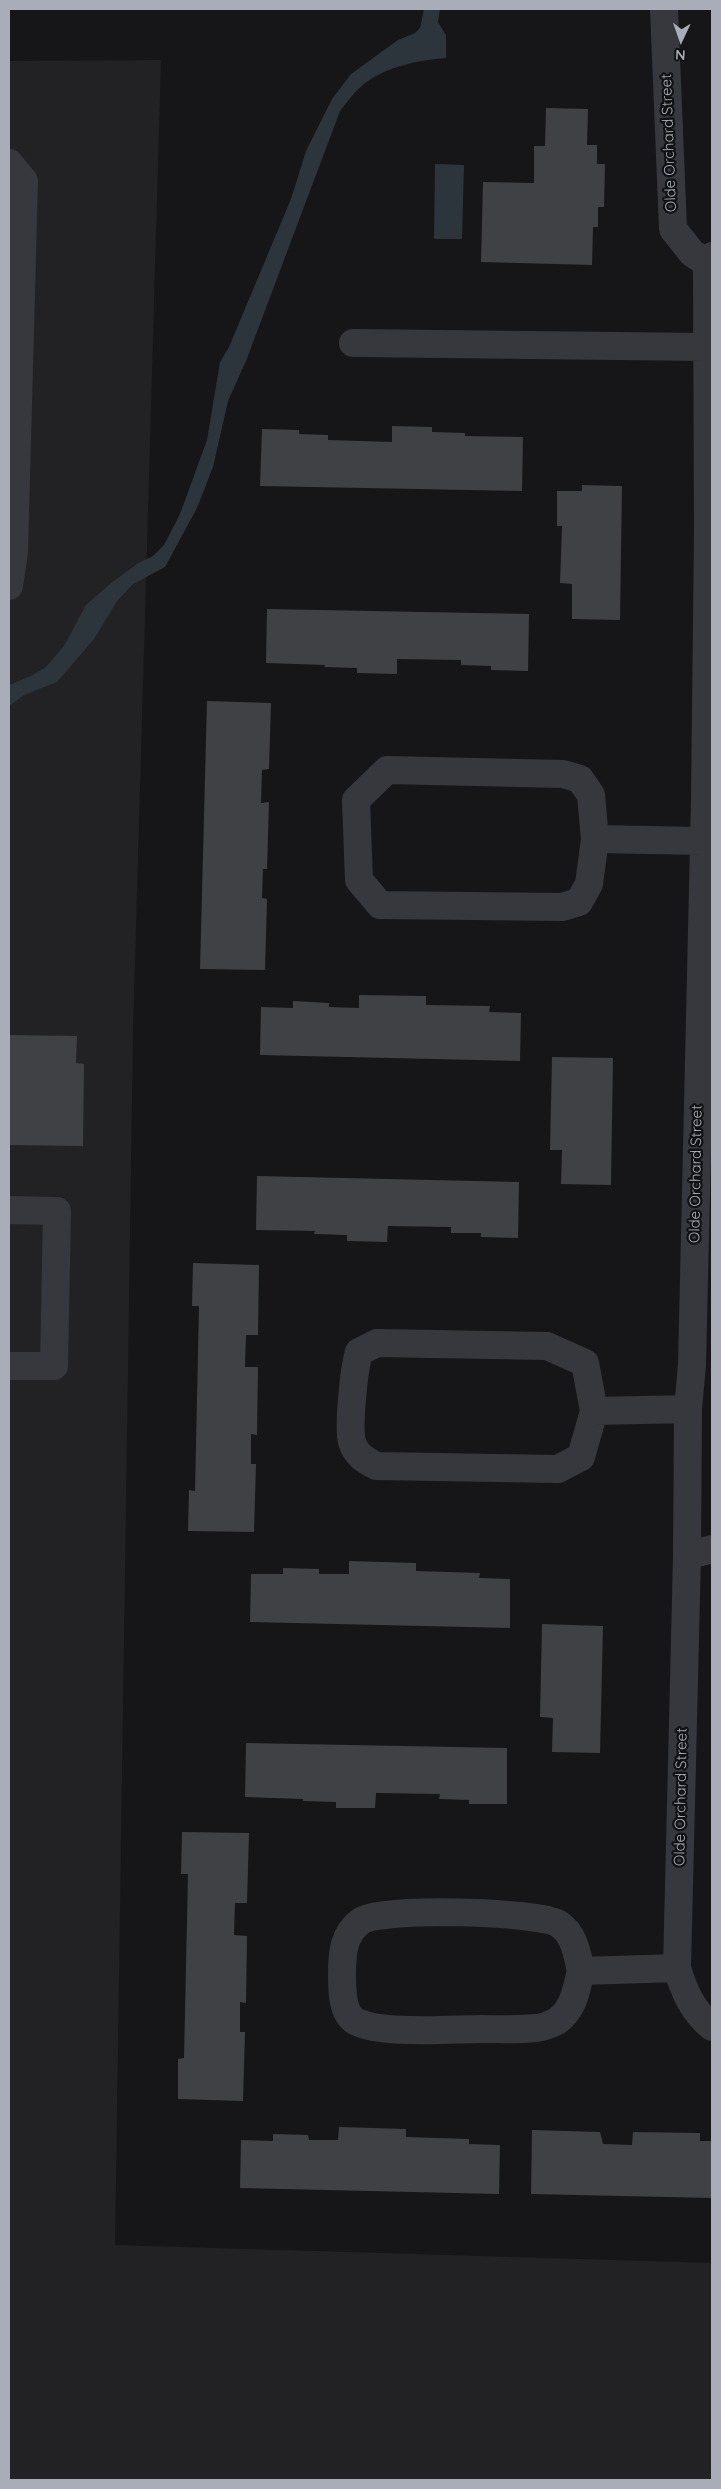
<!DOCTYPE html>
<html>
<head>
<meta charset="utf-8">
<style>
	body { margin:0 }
	#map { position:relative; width:721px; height:2489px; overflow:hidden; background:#161618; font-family:Quicksand,sans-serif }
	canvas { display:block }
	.frame { position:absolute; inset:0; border:10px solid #a8adb8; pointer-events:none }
	.north { position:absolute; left:656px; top:15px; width:50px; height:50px; -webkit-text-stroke:4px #111113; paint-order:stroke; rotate:183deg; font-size:14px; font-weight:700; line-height:20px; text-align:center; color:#a8adb8 }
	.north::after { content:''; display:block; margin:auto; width:18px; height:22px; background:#a8adb8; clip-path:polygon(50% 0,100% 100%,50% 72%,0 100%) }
</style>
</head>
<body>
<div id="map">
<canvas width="721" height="2489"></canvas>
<div class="frame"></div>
<div class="north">N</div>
</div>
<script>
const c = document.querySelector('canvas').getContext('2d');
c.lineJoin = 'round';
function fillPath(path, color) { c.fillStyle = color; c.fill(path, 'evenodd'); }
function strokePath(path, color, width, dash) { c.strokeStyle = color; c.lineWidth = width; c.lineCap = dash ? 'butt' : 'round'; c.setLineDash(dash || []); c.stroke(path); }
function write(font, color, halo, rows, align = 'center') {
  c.font = font + ' Quicksand,sans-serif'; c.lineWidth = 4.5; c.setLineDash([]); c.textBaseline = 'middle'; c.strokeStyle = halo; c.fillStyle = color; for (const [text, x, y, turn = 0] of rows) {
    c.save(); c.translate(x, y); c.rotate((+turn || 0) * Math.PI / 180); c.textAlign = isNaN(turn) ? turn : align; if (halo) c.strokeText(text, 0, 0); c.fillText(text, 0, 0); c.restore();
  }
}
fillPath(new Path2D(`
	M161 60 133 1030 115 2245 712 2263V2480H9V61Z`), '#222225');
fillPath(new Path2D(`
	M424 9H440L438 22 446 35V58C419 60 385 67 364 84 355 91 347 102 340 111L246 361 228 401 213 467 197 508 165 567 133 584 117 601 94 639 57 682 24 695 9 706V685L31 676 46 667 64 646 86 605 110 584 137 564 153 556 164 545 180 514 207 440 220 362 229 347 291 199 306 151 332 99 351 74 398 40 415 33 420 28Z
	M435 164 464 165 462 239H434Z`), '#2c353c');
fillPath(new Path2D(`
	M546 108 588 109 587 145H597V164H605L604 207H598V227H593L592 265 481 262 483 182 534 183V146H545Z
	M392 426 432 427V432L465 433V436L523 437 522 491 260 486 262 429 299 430V434L328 435V440L392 442Z
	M582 485 622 486 620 620 572 619V584L560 583 562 526H557V491H582Z
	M267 609 529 614 528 671 491 670V666L461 665V660L397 659V674L357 673V668L324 667 325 665 266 663Z
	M207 701 271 703 269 769 262 770 261 803 269 802 267 869H263L262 898 267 899 265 970 200 969Z
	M359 995 426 996V1005L490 1006 489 1012 521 1013 520 1061 260 1055 261 1007 293 1008V1001L329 1003V1007L359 1008Z
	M9 1035 77 1036 76 1063 84 1064 83 1146 9 1145Z
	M552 1057 613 1058 611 1185 561 1184 562 1150H550Z
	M257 1176 519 1182 518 1238 481 1237V1233H451V1227L388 1226 387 1242 347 1241V1235L314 1234 315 1231 256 1230Z
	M193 1263 259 1265 258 1335H246L245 1367H258L257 1435 251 1434V1464H256L254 1532 188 1531 189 1490 195 1491 199 1306H192Z
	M349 1561 416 1563V1571L480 1573 479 1578 510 1579V1628L250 1622 251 1574H283V1568L319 1569V1574H349Z
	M542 1624 603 1626 600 1753 552 1752 553 1718 540 1717Z
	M246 1743 507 1748V1804H469V1800L439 1799 440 1794 376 1793 375 1808H336V1802L303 1801V1799L245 1797Z
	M182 1832 249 1833 247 1903H235L234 1935 247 1936 246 2003 240 2002V2032H245L243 2101 178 2099V2059L184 2058 188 1874H181Z
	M339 2127 406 2129V2137L469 2139V2144L500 2145 499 2194 240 2188 241 2140 273 2141V2134L308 2135 309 2140H338Z
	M532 2130 600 2132 603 2144 632 2145 633 2132 700 2133V2141H712V2198L531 2194Z`), '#404145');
strokePath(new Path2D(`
	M664 9 673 229 692 253 707 263
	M9 163 24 181 14 552 9 586
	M712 256 707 263 708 533 705 800 692 1365 688 1409 687 1556 677 1968C684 1991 693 2012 712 2027
	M353 343 706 347
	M595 839 589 884 579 902 562 907 380 905 359 880 356 800 387 770 563 774 580 779 591 795 595 839 703 841
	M9 1210 57 1211 54 1366H9
	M594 1411 581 1457 558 1469 376 1466C365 1460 356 1455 352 1442 348 1426 354 1369 359 1352L377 1343 547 1346 585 1363 594 1411 688 1409
	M687 1556 712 1549
	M581 1971C577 1954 575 1935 559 1924 539 1911 380 1907 361 1921 343 1934 342 1954 342 1975 342 1989 342 2013 355 2021 380 2035 452 2029 482 2029 500 2029 518 2030 536 2028 541 2028 552 2024 557 2021 574 2009 576 1990 581 1971L677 1968`), '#37383d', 28);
write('15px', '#a8adb8', '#111113', [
	["Olde Orchard Street",669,143,-92],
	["Olde Orchard Street",696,1174,-89],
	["Olde Orchard Street",681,1797,-89]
]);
</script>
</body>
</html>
